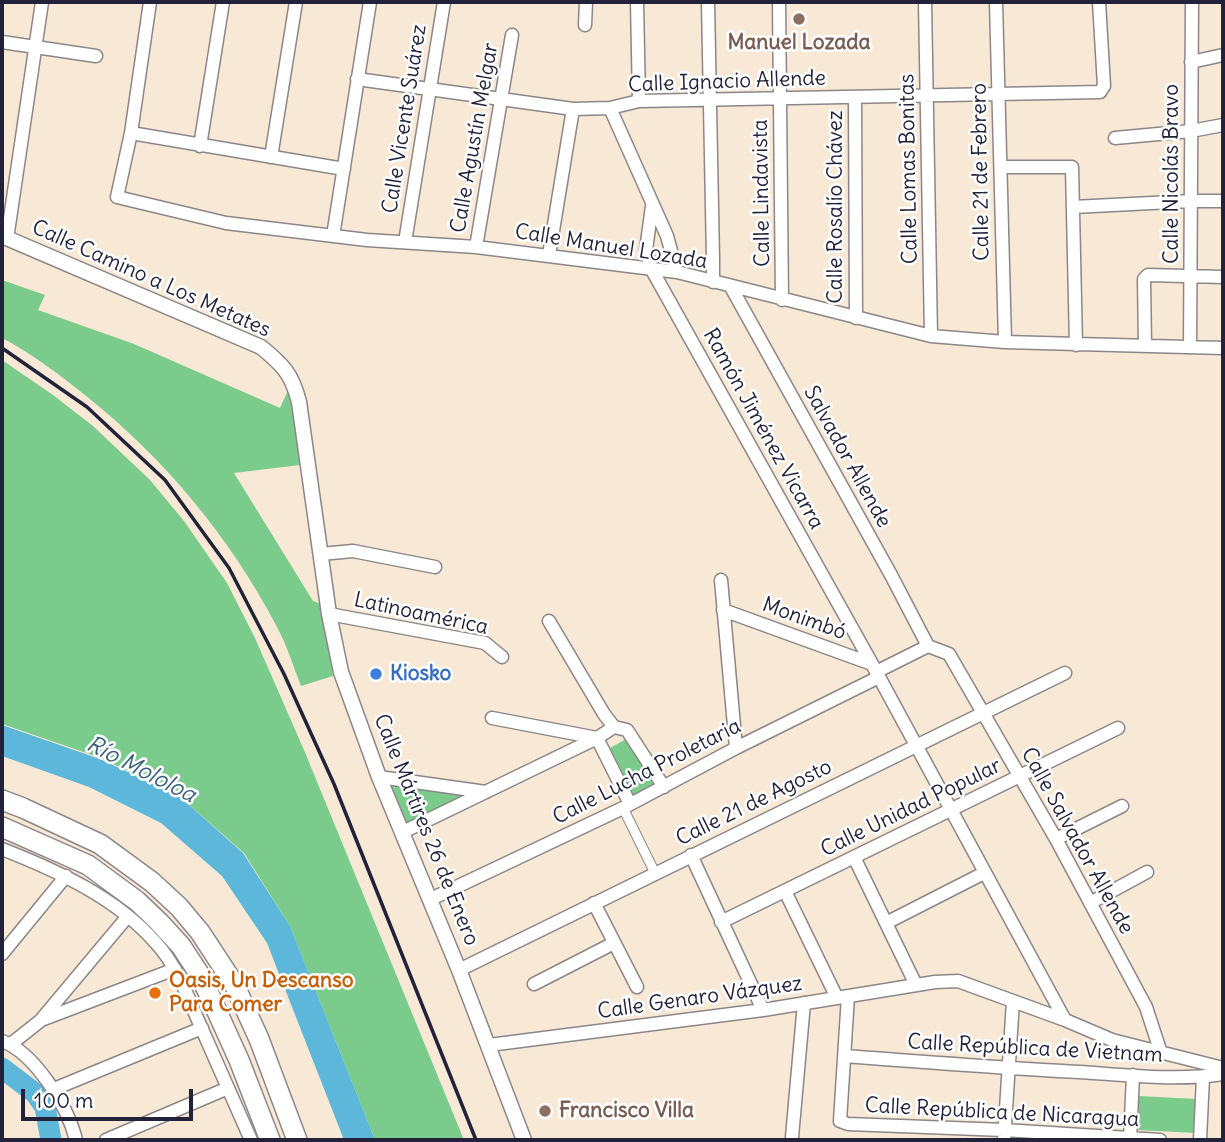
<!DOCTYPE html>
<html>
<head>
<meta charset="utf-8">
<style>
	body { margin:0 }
	#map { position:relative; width:1225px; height:1142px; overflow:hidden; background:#f7e9d5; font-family:Delius,sans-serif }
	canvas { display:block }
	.frame { position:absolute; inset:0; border:4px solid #22223b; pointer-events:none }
	.scale { position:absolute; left:21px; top:1089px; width:172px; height:32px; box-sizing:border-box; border:4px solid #22223b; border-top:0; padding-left:9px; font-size:21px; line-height:24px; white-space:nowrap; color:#22223b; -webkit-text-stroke:5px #fff; paint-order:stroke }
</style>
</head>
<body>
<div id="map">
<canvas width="1225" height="1142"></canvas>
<div class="frame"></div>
<div class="scale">100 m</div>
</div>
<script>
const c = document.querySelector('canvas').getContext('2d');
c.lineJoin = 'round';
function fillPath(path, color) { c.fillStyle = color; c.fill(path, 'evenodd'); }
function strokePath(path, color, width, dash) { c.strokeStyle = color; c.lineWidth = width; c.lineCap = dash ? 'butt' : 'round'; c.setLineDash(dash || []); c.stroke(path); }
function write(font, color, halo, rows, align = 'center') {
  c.font = font + ' Delius,sans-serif'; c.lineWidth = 5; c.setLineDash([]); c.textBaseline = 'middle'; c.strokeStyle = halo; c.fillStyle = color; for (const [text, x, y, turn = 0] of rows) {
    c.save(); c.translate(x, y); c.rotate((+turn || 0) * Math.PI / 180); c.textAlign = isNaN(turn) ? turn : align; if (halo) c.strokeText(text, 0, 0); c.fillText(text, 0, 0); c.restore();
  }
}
fillPath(new Path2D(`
	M2 280 45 295 38 310 134 344 280 408 290 386 297 418 300 465 234 473 313 601 321 604 333 676 301 686C293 666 287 645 277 627 229 536 165 459 85 395 61 376 30 352 2 338Z
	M2 360 53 395 93 426 150 480 184 521 227 583 255 638 304 750 464 1140H375L290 926 244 853 179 796 101 758 2 724Z
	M628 738 654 786 634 796 610 748Z
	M379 777 487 792 403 832Z
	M1139 1096 1196 1099 1195 1133 1138 1130Z`), '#7acb8c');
fillPath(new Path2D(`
	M2 725 100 759 179 796 243 853 290 926 375 1140H344L267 943 222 876 161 823 89 787 2 756Z`), '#5db7db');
strokePath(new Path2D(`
	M2 1068 35 1093 45 1107 51 1140`), '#5db7db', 21);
const pedestrian = new Path2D(`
	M623 808 655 873`);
const minor = new Path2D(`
	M150 2 131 133 117 197 226 223 367 240 476 247 677 272 931 336 1005 342 1223 348
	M637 2 639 101
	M708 2 713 259V282
	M779 2 782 300
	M925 2 931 336
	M996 2 1005 342
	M585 25 586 2
	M2 42 96 56
	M1191 62 1223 55
	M357 79 573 109 610 108 639 101 1100 92 1104 86 1099 2
	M855 97 856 318
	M610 108 667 236 677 272
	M131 133 344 169
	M1115 138 1191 131 1223 125
	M200 146 223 2
	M271 157 296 2
	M1001 167H1072L1076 345
	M652 206 646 250 652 270 872 664 1065 1020
	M1073 207 1191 201H1223
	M333 236 370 2
	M7 239 42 2
	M405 242 444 2
	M476 247 512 35
	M549 255 573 109
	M731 287 891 575 928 646
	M1145 346 1144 279 1148 275 1223 277
	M1190 347 1192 2
	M321 554 353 551 435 567
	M721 580 736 748
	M723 610 872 664
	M329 614 485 643 502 657
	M549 621 604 714 614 727
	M876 672 928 646 949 654 1056 839 1146 1007 1161 1053
	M492 718 597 738 630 804
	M614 727 627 730 664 787
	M379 777 486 792
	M403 832 597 738 614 727
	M1056 839 1122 806
	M2 849C56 870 117 898 156 943 178 967 188 998 201 1027 218 1065 235 1103 251 1140
	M691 855 763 1010
	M854 857 916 985
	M785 891 837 998
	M431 899 623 808 736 748 879 677
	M594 903 637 987
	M1090 903 1147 872
	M721 922 1118 728
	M886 923 984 873
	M2 954 66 876
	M459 970 1065 673
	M534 984 614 943
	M848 996 840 1121 848 1124 1004 1130 1160 1140
	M44 1019 175 969
	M2 1041C35 1053 68 1107 76 1140
	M11 1044 40 1021 128 916
	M489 1045 763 1010 935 982 958 981 1065 1020 1112 1040 1223 1068
	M845 1056C923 1062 1001 1068 1079 1072 1127 1075 1176 1081 1223 1074
	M54 1089 202 1028
	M792 1137 804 1003
	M1130 1139 1133 1075
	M106 1140 228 1088
	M1004 1140 1013 1001
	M1200 1140 1203 1077`);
const tertiary = new Path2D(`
	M2 236 261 347C283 365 292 374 299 402L329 614 341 672 379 777 459 970 524 1140`);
const primary = new Path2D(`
	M2 800 23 808 100 844 152 882 179 907 200 932 234 984 259 1039 297 1140
	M2 827 88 865 137 901 159 922 181 946 198 972 210 996 239 1060 270 1140`);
strokePath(pedestrian, '#8c8688', 11);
strokePath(minor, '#8c8688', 15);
strokePath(tertiary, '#8c8688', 17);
strokePath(primary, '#8c8688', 22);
strokePath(pedestrian, '#fff', 9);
strokePath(minor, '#fff', 12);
strokePath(tertiary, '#fff', 14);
strokePath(primary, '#fff', 19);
strokePath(new Path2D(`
	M2 348 87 407 165 480 229 568 284 674 334 784 476 1140`), '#22223b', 3.5);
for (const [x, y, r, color] of [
	[799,19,7,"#8d6e63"],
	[376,674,7,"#3f7fe0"],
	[155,993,7,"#e8710a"],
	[545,1111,7,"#8d6e63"]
]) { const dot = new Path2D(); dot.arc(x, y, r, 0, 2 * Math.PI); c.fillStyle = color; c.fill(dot); strokePath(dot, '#fff', 2.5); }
write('bold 21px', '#785e54', '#fff', [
	["Manuel Lozada",799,43],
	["Francisco Villa",559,1111,"left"]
]);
write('21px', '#22223b', '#fff', [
	["Calle Ignacio Allende",727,82,-2],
	["Calle Vicente Suárez",405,119,-81],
	["Calle Agustín Melgar",475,138,-80],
	["Calle Lomas Bonitas",909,169,-91],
	["Calle 21 de Febrero",981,172,-91],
	["Calle Nicolás Bravo",1172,174,-90],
	["Calle Lindavista",762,193,-91],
	["Calle Rosalío Chávez",836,207,-90],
	["Calle Manuel Lozada",611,247,9],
	["Calle Camino a Los Metates",151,279,24],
	["Ramón Jiménez Vicarra",763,429,61],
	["Salvador Allende",847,457,61],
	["Latinoamérica",421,614,12],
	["Monimbó",804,619,20],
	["Calle Lucha Proletaria",647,772,-27],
	["Calle 21 de Agosto",754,803,-26],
	["Calle Unidad Popular",911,808,-26],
	["Calle Mártires 26 de Enero",426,830,68],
	["Calle Salvador Allende",1077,841,61],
	["Calle Genaro Vázquez",700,998,-8],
	["Calle República de Vietnam",1035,1049,3],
	["Calle República de Nicaragua",1002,1113,3]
]);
write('bold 21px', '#366cbe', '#fff', [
	["Kiosko",390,674]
], 'left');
write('bold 21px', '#c56008', '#fff', [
	["Oasis, Un Descanso",169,981],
	["Para Comer",169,1005]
], 'left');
write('italic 23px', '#3a5e7b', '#fff', [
	["Río Mololoa",141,770,27]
]);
</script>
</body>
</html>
